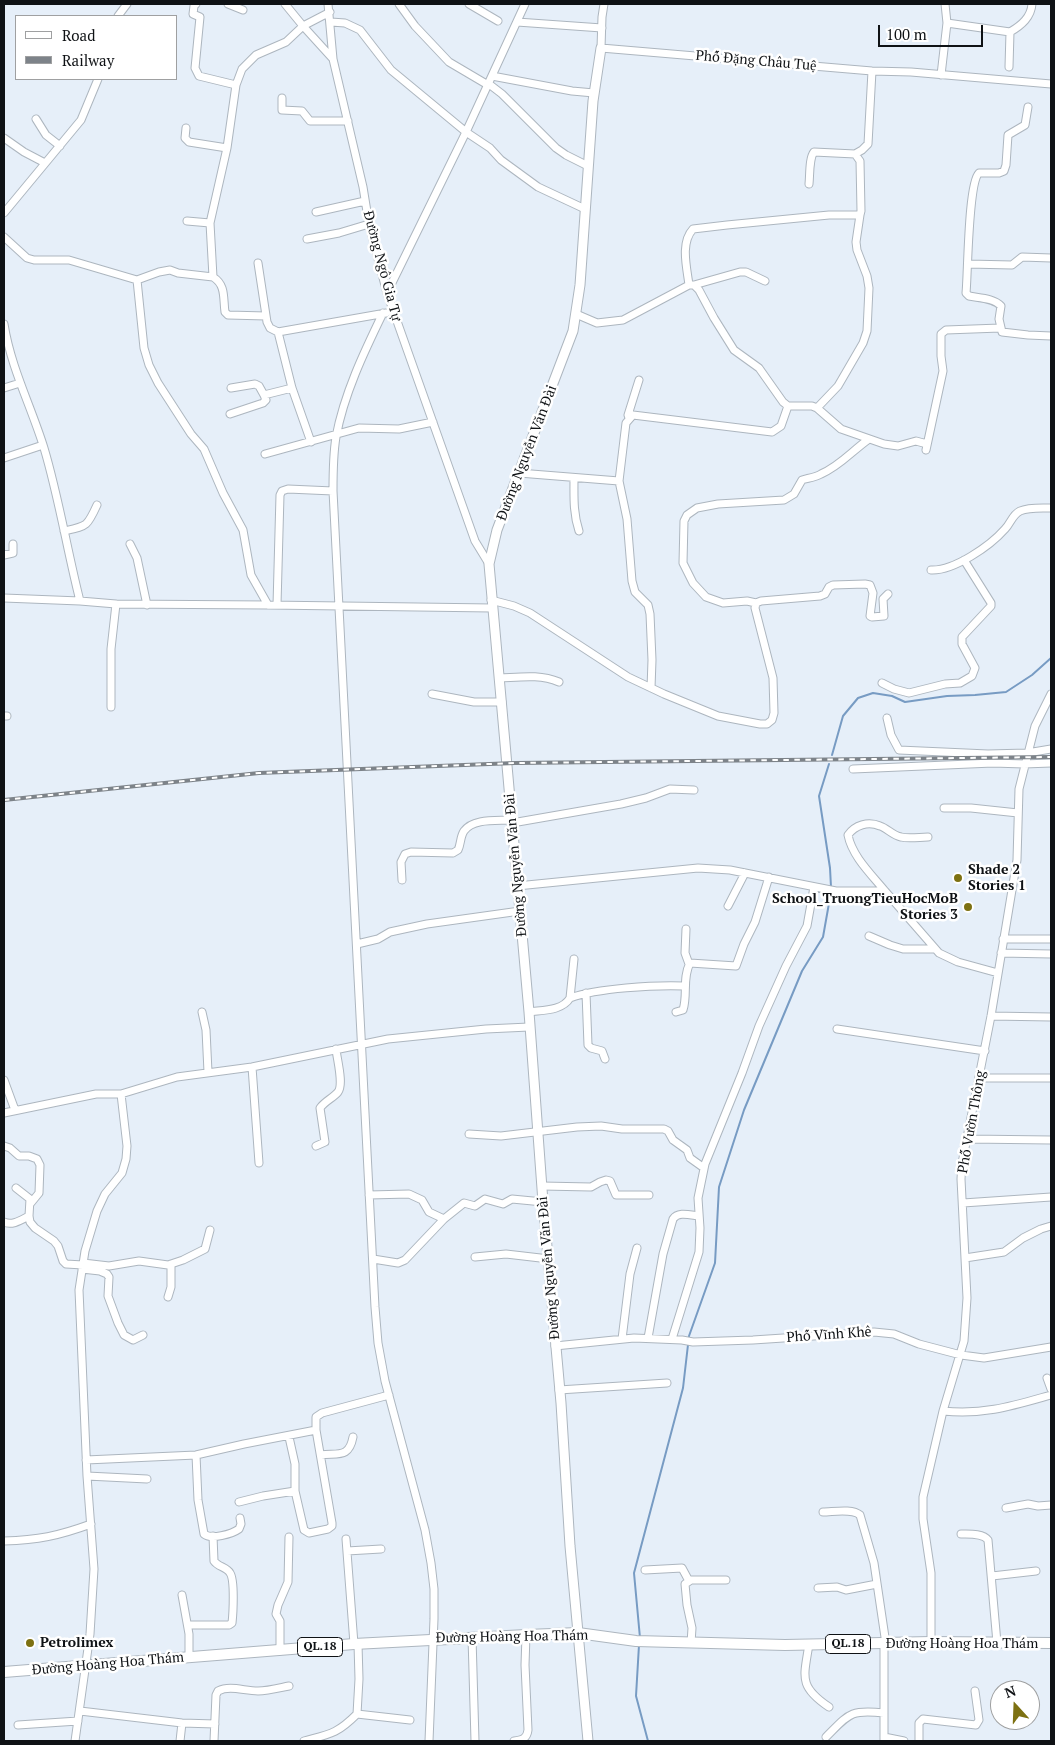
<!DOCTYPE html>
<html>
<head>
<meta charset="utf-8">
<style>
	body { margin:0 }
	#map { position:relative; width:1055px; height:1745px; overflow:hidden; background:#e6eff9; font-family:"PT Serif",serif }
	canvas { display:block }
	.frame { position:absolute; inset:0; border:5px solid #0f1215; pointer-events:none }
	.legend { position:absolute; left:15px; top:15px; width:162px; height:65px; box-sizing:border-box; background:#fff; border:1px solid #9fa0a1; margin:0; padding:6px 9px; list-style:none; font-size:15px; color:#0f1215 }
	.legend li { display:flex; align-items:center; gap:10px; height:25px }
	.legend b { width:25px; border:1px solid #9fa0a1 }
	.north { position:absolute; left:990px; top:1680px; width:50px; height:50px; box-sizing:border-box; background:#fff; border:1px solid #9fa0a1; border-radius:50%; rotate:340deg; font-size:14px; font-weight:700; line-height:20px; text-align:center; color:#0f1215 }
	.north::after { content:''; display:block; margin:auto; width:18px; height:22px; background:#7d7112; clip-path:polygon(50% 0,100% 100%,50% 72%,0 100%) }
	.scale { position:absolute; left:878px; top:25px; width:105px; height:22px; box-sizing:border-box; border:2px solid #0f1215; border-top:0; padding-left:6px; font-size:15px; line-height:18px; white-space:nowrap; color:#0f1215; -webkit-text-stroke:4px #fff; paint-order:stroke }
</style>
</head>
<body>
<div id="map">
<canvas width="1055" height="1745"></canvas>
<div class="frame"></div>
<ul class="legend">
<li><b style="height:6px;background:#fff"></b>Road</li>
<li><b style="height:6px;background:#7d8389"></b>Railway</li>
</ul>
<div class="north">N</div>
<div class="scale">100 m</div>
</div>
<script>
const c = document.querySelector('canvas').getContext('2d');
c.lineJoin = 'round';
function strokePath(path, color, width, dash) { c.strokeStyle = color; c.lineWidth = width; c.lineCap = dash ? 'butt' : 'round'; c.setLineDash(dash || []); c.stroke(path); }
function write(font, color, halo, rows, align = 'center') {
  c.font = font + ' "PT Serif",serif'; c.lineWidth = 5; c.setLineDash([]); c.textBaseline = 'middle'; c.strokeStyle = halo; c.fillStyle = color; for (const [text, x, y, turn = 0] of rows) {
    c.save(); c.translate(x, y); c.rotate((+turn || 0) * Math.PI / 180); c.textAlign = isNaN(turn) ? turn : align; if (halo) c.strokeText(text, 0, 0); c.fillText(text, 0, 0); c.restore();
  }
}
strokePath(new Path2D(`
	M832 755 843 716 858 698 873 693 892 696 905 702 947 696 975 695 1006 692 1032 675 1051 658
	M829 764 819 796 830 868 831 887
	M640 1638 634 1573 683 1388 689 1336 715 1263 719 1187 744 1110 802 971 823 937 831 892
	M639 1645 636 1696 648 1741`), '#779bc3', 2);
const minor = new Path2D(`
	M196 4 194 6 193 14 200 17 195 68 199 76 236 85
	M228 4 243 10
	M285 4 303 26 333 59 363 187 369 224 387 293 475 541 489 564
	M328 4 333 59
	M399 4 415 26 449 62 488 85
	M469 4 498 21
	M604 4 602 17 601 48 872 71 911 72 1051 84
	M945 4 947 23 1010 32C1022 25 1031 17 1032 4
	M118 16 127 4
	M331 22 345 23 360 30 391 70 466 132 490 148 501 160 538 187 585 209
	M517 22 602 28
	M1009 67 1010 32
	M941 75 947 23
	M492 76 572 91 594 93
	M489 84 502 94 556 148 566 155 588 166
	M282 98V110L302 111 310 121H348
	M1028 107 1025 125 1008 135 1006 165 1004 171 999 173H979C968 183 968 274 966 293L969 296C979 298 994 298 1001 306L999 319 1002 332 1028 335 1051 336
	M36 119 46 135 60 146
	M186 128 185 138 189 142 227 148
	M4 138 24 152 45 163
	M855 154 862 150 868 144 872 71
	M316 212 365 201
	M4 213 81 120 98 79
	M187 221 210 223
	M4 237 27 258 34 260H69L137 280 159 272 170 270 178 273 213 277 210 223 227 148 236 85 242 69 256 55 286 42 303 26 330 12
	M307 239 339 233 369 224
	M258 263 267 322 270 328 278 332 292 388 311 442
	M968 264 1012 265 1022 257 1051 258
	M213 277C226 285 223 298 225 312L228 315 266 316
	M137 280 144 348 149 365 158 383 191 434 204 449 223 493 243 530 251 575 268 605
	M689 285C687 268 680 243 693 229L727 225 829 215H860L861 211 860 161 855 154 814 152C809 158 810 175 809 184
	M694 285 740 272H746L765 281
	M387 293 466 132 525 4
	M383 313C364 352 344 394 336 437 333 455 333 473 333 491L375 1307 378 1343 385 1381 425 1530 431 1563 434 1589V1619L429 1741
	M576 314 597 323 623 320 689 285H694L699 290 714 318 734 350 759 368 783 402 788 406H812L817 408 841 429 884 444 898 446 916 441 927 444
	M4 324C11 368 31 406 44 448 59 498 67 550 80 601L116 604 268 605 492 608
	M278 332 386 313
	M4 388 20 383
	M231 388 255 384 259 386 264 395
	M817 408 838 386 863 343 867 331 869 288 867 276 857 250 856 242 860 215
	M230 414 263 403 266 400 264 395 292 388
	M629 418 628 415 639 380
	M926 450 943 371 941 356V334L946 330 1000 328
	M265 454 359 428 399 429 433 422
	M4 458 43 445
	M519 473 619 481 626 423 633 415 772 432 781 426 788 406
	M574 478C574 496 573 513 579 531
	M619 481 627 519 632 581 635 592 648 605 650 614 652 660 651 688
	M64 531C87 526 87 527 97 505
	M130 544 137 558 147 605
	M4 555 13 553V544
	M931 570C954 571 990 546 1005 529 1011 523 1012 515 1020 511 1029 507 1041 508 1051 508
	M4 598 80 601
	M491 600 514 606 530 613 628 677 664 694 718 716 760 724H767L772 720 774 713 773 678 755 608 756 603 761 601 820 596 825 594 829 587 833 585 865 584 870 585 873 593 870 616 872 617 884 616 883 599 888 594
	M756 603 747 601 723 603 706 597 693 583 683 563 684 521 687 515 697 508 718 504 784 500 794 494 802 480C809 478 816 477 821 474 840 466 853 450 869 439
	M277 605 280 495 282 491 288 489 333 491
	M500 678C521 677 540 674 559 682
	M882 683 894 689 909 693 945 684 960 683 972 676 975 668 962 644V637L991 606V603L964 560
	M432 694 474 702H502
	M111 707V649L116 604
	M4 716H7
	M887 718 891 735 899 750 988 754 1027 753 1051 749
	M853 769 993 763 1024 764 1051 763
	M944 808H971L1018 813
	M512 823 621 804 646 798 670 789 694 790
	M402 880 401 862 405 854 411 852 453 853 458 850C461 844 460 837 464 831 473 818 497 821 511 820
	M517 886 698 868 730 870 836 891H885L939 953 958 962 998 973
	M885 891C871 874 852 856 848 835 855 825 868 821 880 826 887 828 892 835 901 837 909 839 920 837 928 837
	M728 906 745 873
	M686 929 685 953 689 964
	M869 936 890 945 903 949H935
	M1003 939H1051
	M357 944 378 939 390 932 427 924 520 911
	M1001 953 1051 954
	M586 993 588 1045 591 1048 602 1051 605 1059
	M570 998 574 959
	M202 1012 206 1030 208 1072
	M529 1012C543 1010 562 1011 570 998 598 988 654 985 684 986
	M676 1012 683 1010C688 995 682 978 690 963L736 966 744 944 755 922 769 877
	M991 1016 1051 1017
	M837 1029 985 1051
	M252 1067 259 1163
	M980 1078H1051
	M4 1080 15 1110
	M4 1113 96 1094H121L177 1077 252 1067 388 1039 486 1029 529 1027
	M469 1134 501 1136 577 1127 601 1126 622 1129H664L668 1131 673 1140 687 1150 690 1158 704 1168
	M968 1139 1051 1140
	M4 1146 10 1148 19 1156H29L37 1159 40 1165 39 1193 30 1204
	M316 1146 325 1142 320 1108C325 1101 333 1098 338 1092 344 1084 337 1060 336 1049
	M542 1186 591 1187 600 1182 606 1180 610 1181 616 1195H649
	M16 1188 30 1199 29 1216 30 1222 35 1228 54 1241 58 1246 63 1261 66 1264 83 1265
	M369 1195 409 1194 422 1200 429 1212 444 1219
	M963 1203 1051 1197
	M4 1222C12 1226 21 1220 29 1216
	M475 1257 506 1254 549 1259
	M965 1258 1004 1252 1023 1238 1041 1229 1051 1226
	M373 1259 398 1263 405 1260 444 1219 464 1203 475 1206 485 1199 503 1204 512 1199 543 1202
	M83 1263 109 1266 139 1261 168 1265 183 1260 205 1249 210 1230
	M82 1269 100 1271 107 1274 109 1277 108 1296 118 1323 124 1335 133 1340 143 1335
	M168 1297 171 1287V1264
	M648 1338 663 1254 673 1219C678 1211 690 1215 699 1216
	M622 1339 630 1274 637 1248
	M672 1339 699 1252 700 1228 698 1198 705 1164 742 1073 759 1026 786 966 807 926 814 887
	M555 1346 634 1338 682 1340 693 1342 753 1340 874 1332 894 1334 919 1344 961 1355 984 1358 1051 1347
	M1047 1378 1051 1389
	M559 1390 667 1383
	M943 1411C985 1415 1012 1406 1051 1395
	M289 1437 295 1464V1491L304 1530 309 1533 328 1529 332 1526V1523L316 1430V1417L322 1413 389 1395
	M196 1455 198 1500 204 1534C211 1540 232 1534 239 1529L241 1524 240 1518
	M321 1455C339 1453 349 1458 353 1437
	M86 1460 196 1455 244 1444 316 1430
	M87 1476 147 1479
	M239 1502 263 1496 295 1491
	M1006 1508 1028 1504 1038 1506 1051 1505
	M823 1512C833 1512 852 1508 860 1515L874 1563 886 1644
	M961 1534C969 1534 983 1533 988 1540L997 1643
	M346 1539 354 1644
	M4 1541C38 1540 58 1536 91 1524
	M347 1551 381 1549
	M645 1570 682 1568 689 1581
	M992 1576 1036 1571
	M818 1588 837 1587 846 1590 877 1584
	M182 1595 189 1634V1657
	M188 1625H229L232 1623C233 1614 235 1580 230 1573 227 1567 218 1567 214 1561L213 1536
	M472 1637 475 1741
	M931 1642V1573L923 1519V1497L943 1411 964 1341 967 1298 961 1179 962 1163 991 1016 1017 860 1019 789 1035 726 1051 694
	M691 1643 692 1628 687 1605 685 1584 691 1580H726
	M809 1644C804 1677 798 1686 829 1707
	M280 1651V1621L276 1614 278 1605 288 1582 289 1537
	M80 1711 182 1723 215 1724
	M357 1714 410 1720
	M18 1725 78 1721
	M826 1737C849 1714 850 1709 884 1713
	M884 1737 904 1741
	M75 1741 90 1634 94 1569 87 1476 79 1290 85 1251 97 1211 105 1194 122 1173 126 1159 127 1146 121 1094
	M180 1741 182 1723
	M214 1741 216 1695 218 1691C230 1685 244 1691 258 1691 268 1691 279 1688 289 1686
	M304 1741C330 1734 337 1734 357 1714L359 1679 358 1644
	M514 1741C523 1740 527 1738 528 1730L525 1665 526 1635
	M884 1741V1644
	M919 1741V1723L923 1719 976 1725 979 1720 975 1691`);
const tertiary = new Path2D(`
	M588 1741 570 1546 561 1403 543 1202 529 1012 489 564 497 530 573 331 580 285 593 101 601 48`);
const primary = new Path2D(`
	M4 1672 354 1644 526 1635 578 1633 636 1641 785 1645 931 1642 1051 1643`);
strokePath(minor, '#adb6bf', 9);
strokePath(tertiary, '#adb6bf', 11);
strokePath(primary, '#adb6bf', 12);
strokePath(minor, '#fff', 7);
strokePath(tertiary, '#fff', 9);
strokePath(primary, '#fff', 10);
const rail = new Path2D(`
	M4 800 259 773 515 763 1051 757`);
strokePath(rail, '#7d8389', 4);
strokePath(rail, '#fff', 2, [5.5]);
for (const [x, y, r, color] of [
	[958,878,5,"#7d7112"],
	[968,907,5,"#7d7112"],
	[30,1643,5,"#7d7112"]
]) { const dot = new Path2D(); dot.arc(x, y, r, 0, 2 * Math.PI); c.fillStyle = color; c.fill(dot); strokePath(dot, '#fff', 2); }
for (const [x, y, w] of [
	[848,1644,45],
	[320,1647,45]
]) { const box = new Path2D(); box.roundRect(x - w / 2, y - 9.5, w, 19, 4); c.fillStyle = '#fff'; c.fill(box); strokePath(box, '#0f1215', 1); }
write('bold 12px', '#0f1215', null, [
	["QL.18",848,1644],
	["QL.18",320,1647]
]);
write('14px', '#0f1215', '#fff', [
	["Phố Đặng Châu Tuệ",756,61,5],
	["Đường Ngô Gia Tự",382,266,75],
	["Đường Nguyễn Văn Đài",527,453,-69],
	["Đường Nguyễn Văn Đài",516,865,-95],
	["Phố Vườn Thông",972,1122,-80],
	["Đường Nguyễn Văn Đài",549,1268,-95],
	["Phố Vĩnh Khê",829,1335,-4],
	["Đường Hoàng Hoa Thám",512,1637,-1],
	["Đường Hoàng Hoa Thám",962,1644],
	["Đường Hoàng Hoa Thám",108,1664,-5]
]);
write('bold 14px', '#0f1215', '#fff', [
	["Shade 2",968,870],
	["Stories 1",968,886],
	["School_TruongTieuHocMoB",958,899,"right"],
	["Stories 3",958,915,"right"],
	["Petrolimex",40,1643]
], 'left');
</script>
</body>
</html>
